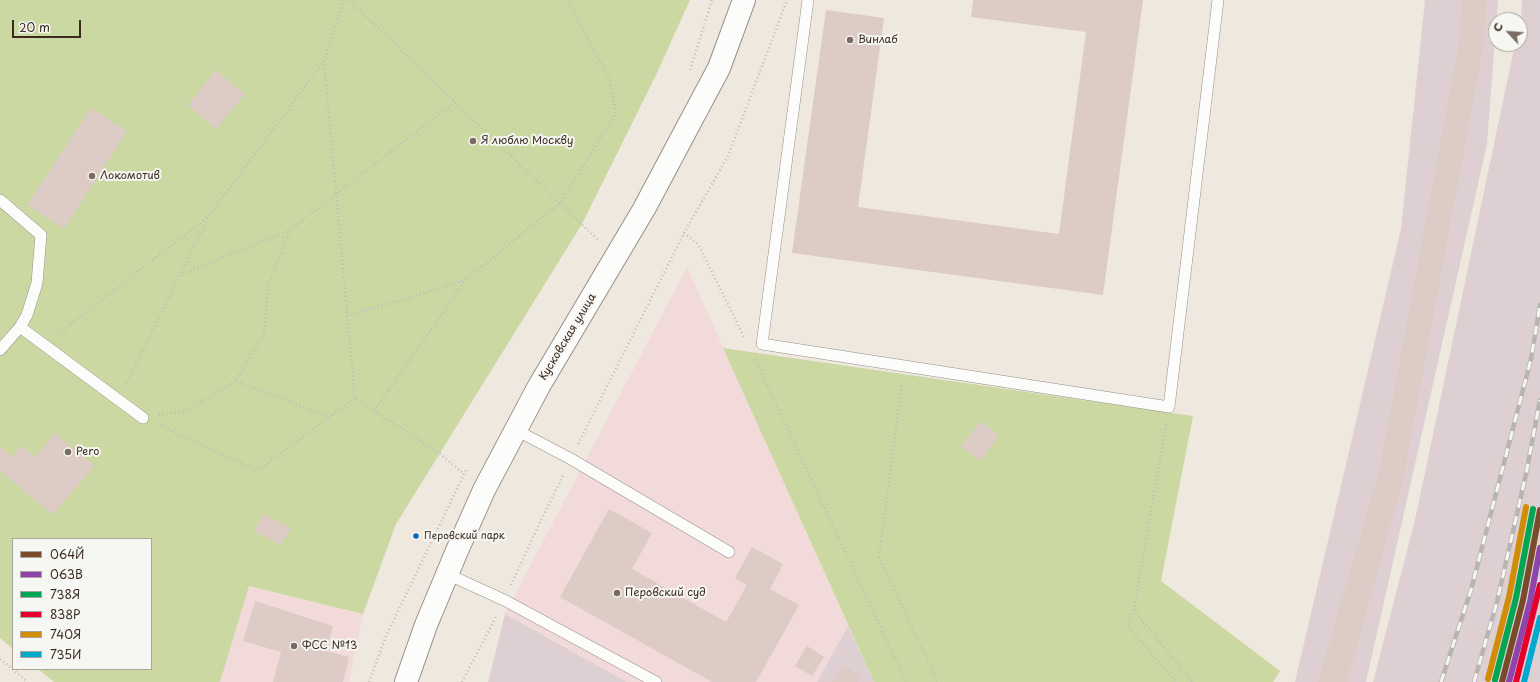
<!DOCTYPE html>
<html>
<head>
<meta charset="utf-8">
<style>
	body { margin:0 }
	#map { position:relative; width:1540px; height:682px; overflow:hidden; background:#eee8de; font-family:"Playpen Sans",sans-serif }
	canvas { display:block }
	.legend { position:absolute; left:12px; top:538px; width:140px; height:132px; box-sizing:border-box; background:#f6f6f2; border:1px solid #aba49d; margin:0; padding:5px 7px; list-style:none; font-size:12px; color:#3b2a1e }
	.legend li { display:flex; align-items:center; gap:8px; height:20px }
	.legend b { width:20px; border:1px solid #aba49d }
	.north { position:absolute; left:1488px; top:12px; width:40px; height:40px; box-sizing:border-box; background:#f6f6f2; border:1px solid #aba49d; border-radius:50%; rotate:296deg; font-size:11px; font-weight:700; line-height:16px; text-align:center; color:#3b2a1e }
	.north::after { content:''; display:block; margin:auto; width:14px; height:18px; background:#7a6c61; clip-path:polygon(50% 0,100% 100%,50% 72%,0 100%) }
	.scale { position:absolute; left:12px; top:20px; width:69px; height:18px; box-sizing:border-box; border:2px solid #3b2a1e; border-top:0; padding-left:5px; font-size:12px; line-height:14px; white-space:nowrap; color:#3b2a1e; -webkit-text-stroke:3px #f6f6f2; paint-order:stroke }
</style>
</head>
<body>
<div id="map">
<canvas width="1540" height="682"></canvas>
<ul class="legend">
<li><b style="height:5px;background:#7a4b2a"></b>064Й</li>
<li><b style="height:5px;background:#8e44ad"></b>063В</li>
<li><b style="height:5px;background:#00a651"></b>738Я</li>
<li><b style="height:5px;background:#e4002b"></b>838Р</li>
<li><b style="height:5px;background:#d18d06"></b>740Я</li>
<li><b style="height:5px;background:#00a9ce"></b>735И</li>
</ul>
<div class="north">С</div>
<div class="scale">20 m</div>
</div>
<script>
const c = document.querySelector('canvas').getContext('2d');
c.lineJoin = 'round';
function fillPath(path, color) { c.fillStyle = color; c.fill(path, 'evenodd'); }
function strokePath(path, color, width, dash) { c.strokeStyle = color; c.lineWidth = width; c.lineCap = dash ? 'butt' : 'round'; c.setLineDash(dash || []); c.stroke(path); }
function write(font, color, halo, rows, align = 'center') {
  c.font = font + ' "Playpen Sans",sans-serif'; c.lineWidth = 4; c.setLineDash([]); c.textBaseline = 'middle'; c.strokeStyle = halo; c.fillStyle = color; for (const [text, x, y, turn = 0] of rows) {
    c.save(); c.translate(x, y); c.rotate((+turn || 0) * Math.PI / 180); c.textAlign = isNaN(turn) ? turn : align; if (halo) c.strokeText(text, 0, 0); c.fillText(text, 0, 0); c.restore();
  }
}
fillPath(new Path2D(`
	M687 267 848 626 817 682H627L505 614Z
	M249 586 363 614 349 682H220Z`), '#f2dada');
fillPath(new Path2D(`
	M1425 0H1498L1487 144 1366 682H1295L1401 229Z
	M1522 0H1540V682H1373L1415 520 1515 44H1520Z
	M505 614 627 682H488Z
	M848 626 874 682H817Z`), '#ded0d2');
fillPath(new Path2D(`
	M0 0H690L656 75 582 224 396 524 363 614 249 586 220 682H54L38 669H151V539H13V649L0 638Z
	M723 348 1193 416 1161 581 1280 671 1273 682H874Z`), '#cbd8a2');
fillPath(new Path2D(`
	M973 0H1143L1103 295 792 253 826 10 884 18 858 207 1059 234 1086 32 971 17Z
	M1462 0H1487L1484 42 1403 480 1347 682H1318L1379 472 1459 44Z
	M216 70 245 94 216 129 188 105Z
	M91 108 127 131 64 229 27 205Z
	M980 421 999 435 981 461 961 447Z
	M55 433 94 466 53 515 0 471V446L12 457 21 446 35 457Z
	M609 509 652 533 632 569 726 622 747 585 735 578 752 547 783 564 770 589 799 605 756 682H712L560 597Z
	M263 514 291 528 281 545 254 531Z
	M255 601 333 626 326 651 349 657 343 682H273L281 652 243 641Z
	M807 646 824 657 812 676 795 666Z
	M844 665 861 677 858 682H832Z`), '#dcccc5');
const lane = new Path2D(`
	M808 0 762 344 1169 407 1218 0
	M0 200 41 235 37 283 27 315 20 327
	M0 350 20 327 143 418
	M516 430 571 459 729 552
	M447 574 504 600 656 682`);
const secondary = new Path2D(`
	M406 682 426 625 456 553 484 490 539 386 644 209 719 68 744 0`);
strokePath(lane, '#969089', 12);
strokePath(secondary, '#969089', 24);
strokePath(new Path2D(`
	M344 0 324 61 355 398 439 453 464 474
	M349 0 599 241
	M690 70 712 0
	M684 233 698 244 745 339
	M179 276 290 230 455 102
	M347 316 463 281
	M58 334 209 216 323 62
	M755 359 906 682
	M236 381 329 417
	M902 382 879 557 938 682
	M126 384 208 218
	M374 411 442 314 464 281 560 203 616 114 610 80 567 0
	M159 415 186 411 236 381 264 334 268 286 290 230
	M157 424 257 471 355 398
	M1166 424 1134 610 1192 682
	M578 444 684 233 728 156 787 0
	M511 585 541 520 564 474
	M1134 610 1128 626 1176 682
	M0 659 28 682
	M369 682 386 636 466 470
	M462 682 497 615`), '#c0beba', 2.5, [1, 3]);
strokePath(lane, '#fcfcfa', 11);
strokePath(secondary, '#fcfcfa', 22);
const rail = new Path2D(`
	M1441 682 1471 590 1531 359 1540 305
	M1474 682 1497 602 1526 474 1540 400`);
strokePath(rail, '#b7b4b1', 4.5);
strokePath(rail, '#f6f6f2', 3, [9]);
strokePath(new Path2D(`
	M1502 682 1523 600 1540 510`), '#7a4b2a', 6);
strokePath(new Path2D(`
	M1509 682 1530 602 1540 548`), '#8e44ad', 6);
strokePath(new Path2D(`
	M1495 680 1516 598 1533 509`), '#00a651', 6);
strokePath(new Path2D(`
	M1516 682 1540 585`), '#e4002b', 6);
strokePath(new Path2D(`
	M1488 679 1509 597 1526 507`), '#d18d06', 6);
strokePath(new Path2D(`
	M1524 682 1540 618`), '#00a9ce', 6);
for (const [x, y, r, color] of [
	[850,40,4,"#7a6c61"],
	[473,141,4,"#7a6c61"],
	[92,176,4,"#7a6c61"],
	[68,452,4,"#7a6c61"],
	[416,536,3.5,"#0065bd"],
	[617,593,4,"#7a6c61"],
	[294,646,4,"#7a6c61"]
]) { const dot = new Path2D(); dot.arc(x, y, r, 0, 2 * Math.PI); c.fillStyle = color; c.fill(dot); strokePath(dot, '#f6f6f2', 1.5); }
write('10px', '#3b2a1e', '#f6f6f2', [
	["Перовский парк",424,536]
], 'left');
write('11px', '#3b2a1e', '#f6f6f2', [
	["Винлаб",858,40],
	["Я люблю Москву",481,141],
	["Локомотив",100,176],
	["Pero",76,452],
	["Перовский суд",625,593],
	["ФСС №13",302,646]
], 'left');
write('11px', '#3b2a1e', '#f6f6f2', [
	["Кусковская улица",568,337,-59]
]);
</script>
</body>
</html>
